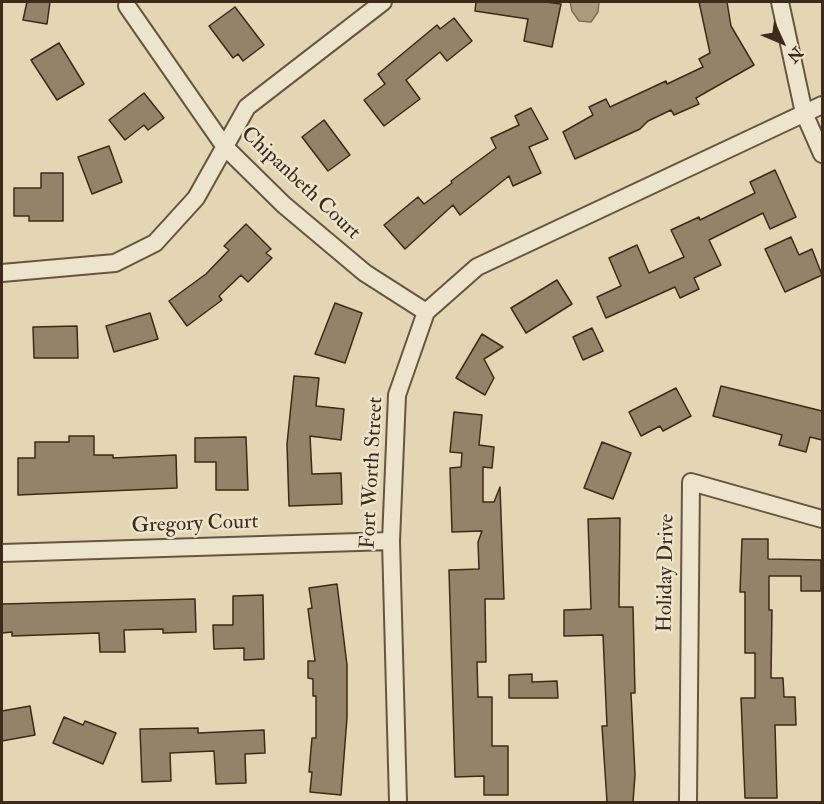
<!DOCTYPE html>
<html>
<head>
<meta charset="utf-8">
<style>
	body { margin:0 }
	#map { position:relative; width:824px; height:804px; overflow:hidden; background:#e4d6b2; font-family:"IM FELL Double Pica",serif }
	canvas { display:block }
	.frame { position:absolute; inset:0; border:3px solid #3d2a1a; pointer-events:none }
	.north { position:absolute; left:752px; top:12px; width:60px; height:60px; -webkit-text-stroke:4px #ede4cd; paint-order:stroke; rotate:134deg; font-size:16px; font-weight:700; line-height:24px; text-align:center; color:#3d2a1a }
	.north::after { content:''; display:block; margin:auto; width:21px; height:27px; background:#3d2a1a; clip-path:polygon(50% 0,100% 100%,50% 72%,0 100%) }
</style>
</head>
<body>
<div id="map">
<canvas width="824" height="804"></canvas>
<div class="frame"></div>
<div class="north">N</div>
</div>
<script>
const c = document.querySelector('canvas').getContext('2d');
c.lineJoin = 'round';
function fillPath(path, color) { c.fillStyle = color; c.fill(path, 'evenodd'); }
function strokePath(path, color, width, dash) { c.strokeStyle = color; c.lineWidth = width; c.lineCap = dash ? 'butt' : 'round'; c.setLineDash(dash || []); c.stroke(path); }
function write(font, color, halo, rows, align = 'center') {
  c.font = font + ' "IM FELL Double Pica",serif'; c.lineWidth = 5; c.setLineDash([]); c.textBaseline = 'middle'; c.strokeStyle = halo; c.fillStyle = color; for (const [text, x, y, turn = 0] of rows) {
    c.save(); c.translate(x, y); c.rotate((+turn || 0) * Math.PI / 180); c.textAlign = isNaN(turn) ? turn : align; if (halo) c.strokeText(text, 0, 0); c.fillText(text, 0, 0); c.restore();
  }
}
const water = new Path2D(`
	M570 2H599L598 12 591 22 579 21 572 11Z`);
fillPath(water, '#ab9c7e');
strokePath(water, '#7f6e56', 1.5);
const building = new Path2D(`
	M27 2H50L47 24 23 20Z
	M476 2H546L561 4 552 47 524 41 528 19 475 11Z
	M699 2H727L731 26 754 65 696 98 699 104 674 115 671 110 648 121 640 129 575 159 563 132 593 115 589 107 606 99 610 107 666 81 667 84 703 67 699 59 710 53Z
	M235 7 264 45 243 61 238 54 233 58 209 26Z
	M454 18 472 41 447 61 440 52 406 80 420 99 384 126 364 100 385 84 378 74 437 25 440 29Z
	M59 43 84 84 57 100 31 60Z
	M144 93 164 118 148 130 144 125 125 140 109 120Z
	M531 108 548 139 529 147 541 173 513 186 509 176 460 215 453 205 405 249 384 225 418 197 424 204 452 183 451 181 496 148 491 138 519 125 515 116Z
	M324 120 350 155 328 171 302 137Z
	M109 146 122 182 92 194 78 157Z
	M775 170 796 217 770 229 763 213 709 240 721 265 694 278 699 289 680 298 675 287 606 318 597 297 621 286 609 258 637 245 649 273 684 257 671 230 699 217 700 220 755 193 750 182Z
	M41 173H63V221H29V216H14V188H41Z
	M246 224 271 249 266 253 272 258 248 282 241 275 219 296 222 300 187 326 169 301 206 274 229 250 224 246Z
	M791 237 799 255 812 249 822 275 785 292 765 249Z
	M557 280 572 304 526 333 511 308Z
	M335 303 362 313 345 363 315 354Z
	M150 313 158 339 114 352 106 326Z
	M77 326 78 358H34L33 327Z
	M592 328 603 351 583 360 573 337Z
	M482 334 503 347 484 359 494 378 485 395 456 378Z
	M294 376 319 378 316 406 344 409 341 440 310 436 312 474 341 473 342 504 289 506 287 444Z
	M721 386 822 411V440L810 437 806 452 779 445 782 435 713 416Z
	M676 388 691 416 663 431 660 426 641 436 629 412Z
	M454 412 482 415 479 445 494 447 492 468 483 467V502H494L500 487 504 599H485L486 662H477L478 697H492V746H508V795H484V776L455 777 449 570 479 569 478 542 482 531 452 532 450 468 461 467 462 453 450 452Z
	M69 436H94V455H113V458L176 455 177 488 18 495V458H35V442H69Z
	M246 437 248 490H216V462H195V438Z
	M602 442 631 453 613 499 584 488Z
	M620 518 619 607H633L635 693H631L635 775 633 802H607L602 726H607L603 635 564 636V610L591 609 588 519Z
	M742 539H768V559L821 560V591H801V576H769V610H772L771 678H783L784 697H795L796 725H775L777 798H745L741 698H755V653H745V592H740Z
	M337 584 347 665V718L341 795 310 792 312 772H309L312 738H316V696H313V679L308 678V661H315L308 609 312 608 309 588Z
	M263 595 264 659 244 660V648L214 649 213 625H233V596Z
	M195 599 196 632 163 633V629L124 630 125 652H100L99 633 12 636V632L2 633V604Z
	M532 674V682L557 681 558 698H509V675Z
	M30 706 35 735 2 741V711Z
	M64 717 83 725 85 721 116 733 103 764 53 743Z
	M198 728V733L264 730 265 753 245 754 246 783 216 784 214 751 170 753 171 781 142 782 140 729Z`);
fillPath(building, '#948369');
strokePath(building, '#3d2a1a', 1.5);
const street = new Path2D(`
	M780 2 804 113 822 154
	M127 6 225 147 284 205 365 273 426 312
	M2 273 115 263 155 243 196 198 247 107 383 2
	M2 553 391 541
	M398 802 391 541 397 395 426 312 477 267 822 105
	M688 802 691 482 822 519`);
strokePath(street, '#675540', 20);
strokePath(street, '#ede4cd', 16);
write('21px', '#3d2a1a', '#ede4cd', [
	["Chipanbeth Court",300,184,43],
	["Fort Worth Street",373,473,-87],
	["Gregory Court",195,525,-2],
	["Holiday Drive",667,573,-89]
]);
</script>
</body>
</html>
